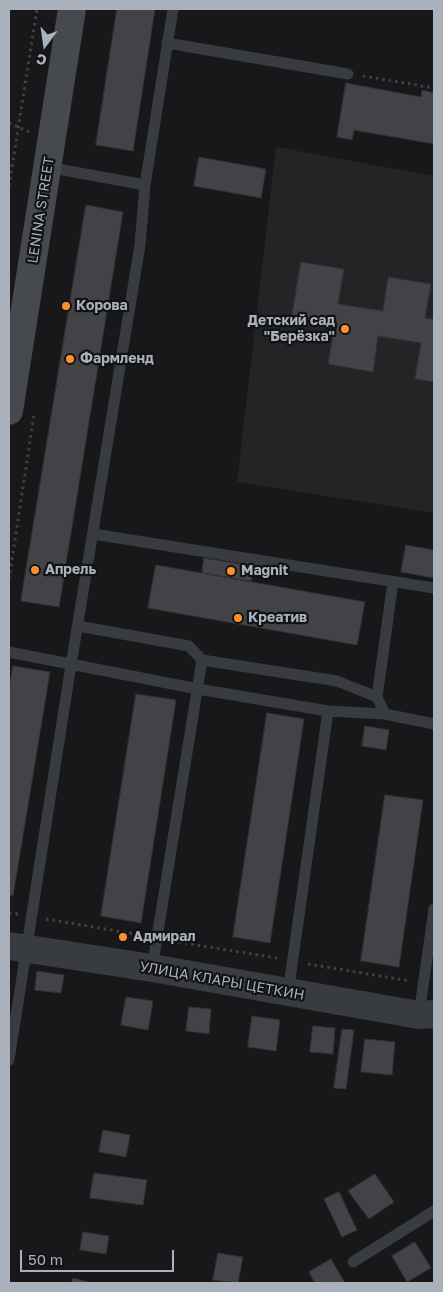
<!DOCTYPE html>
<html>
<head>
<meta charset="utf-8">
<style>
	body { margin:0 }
	#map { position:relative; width:443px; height:1292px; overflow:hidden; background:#18181a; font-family:"Golos Text",sans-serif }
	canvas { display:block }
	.frame { position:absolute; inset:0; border:10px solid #a9b2ba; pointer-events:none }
	.north { position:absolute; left:20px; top:20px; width:50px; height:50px; -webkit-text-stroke:4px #131315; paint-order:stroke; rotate:194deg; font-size:14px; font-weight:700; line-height:20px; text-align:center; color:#a9b2ba }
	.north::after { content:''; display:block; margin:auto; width:18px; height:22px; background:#a9b2ba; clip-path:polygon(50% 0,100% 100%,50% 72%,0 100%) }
	.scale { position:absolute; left:20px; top:1250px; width:154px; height:22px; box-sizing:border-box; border:2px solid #a9b2ba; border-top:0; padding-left:6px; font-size:15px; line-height:18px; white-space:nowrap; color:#a9b2ba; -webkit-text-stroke:4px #131315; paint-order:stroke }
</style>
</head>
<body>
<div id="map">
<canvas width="443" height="1292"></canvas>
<div class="frame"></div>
<div class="north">С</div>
<div class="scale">50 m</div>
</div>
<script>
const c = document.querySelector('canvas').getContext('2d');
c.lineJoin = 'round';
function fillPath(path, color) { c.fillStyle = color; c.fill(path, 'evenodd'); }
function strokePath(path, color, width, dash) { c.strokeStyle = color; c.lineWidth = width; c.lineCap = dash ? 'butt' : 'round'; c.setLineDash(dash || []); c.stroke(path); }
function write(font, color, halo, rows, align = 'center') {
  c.font = font + ' "Golos Text",sans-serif'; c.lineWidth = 4.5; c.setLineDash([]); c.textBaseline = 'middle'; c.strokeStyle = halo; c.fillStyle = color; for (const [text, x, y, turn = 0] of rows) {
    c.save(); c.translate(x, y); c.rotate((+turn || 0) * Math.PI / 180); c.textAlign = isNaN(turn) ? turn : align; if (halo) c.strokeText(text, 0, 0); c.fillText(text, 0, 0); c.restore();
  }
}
fillPath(new Path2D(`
	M276 147 434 176V513L237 482Z`), '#242427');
const building = new Path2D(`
	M117 9H155L133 151 96 145Z
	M346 83 421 97 422 90 434 93V144L354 130 352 140 337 137Z
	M199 157 266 169 261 198 194 186Z
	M86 205 123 212 59 607 21 601Z
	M301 262 344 269 338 304 383 311 388 277 431 284 425 318 434 319V382L415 379 421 343 378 336 373 372 328 364 334 329 291 322Z
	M406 545 434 550V578L401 572Z
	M204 558 254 566 251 581 202 573Z
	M156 565 365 602 357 645 148 608Z
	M13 666 50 672 13 896 9 895V690Z
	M136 694 176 700 141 923 101 916Z
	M267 713 304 719 270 943 233 937Z
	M365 726 389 730 386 750 362 746Z
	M385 795 423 800 399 967 361 961Z
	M37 971 64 975 61 993 35 990Z
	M126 997 153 1001 148 1030 121 1025Z
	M189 1007 211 1009 209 1034 186 1031Z
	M252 1016 280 1020 276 1051 248 1047Z
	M313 1026 335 1028 333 1054 310 1052Z
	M342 1029 354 1030 346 1089 334 1088Z
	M365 1039 395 1042 392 1075 361 1072Z
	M103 1130 130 1135 126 1157 99 1152Z
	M94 1173 147 1180 143 1205 90 1198Z
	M375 1174 394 1202 369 1219 348 1191Z
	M339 1192 357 1230 342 1237 324 1199Z
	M83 1232 109 1236 106 1254 80 1250Z
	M415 1242 431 1268 407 1282 392 1256Z
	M218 1253 243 1257 238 1283 213 1280Z
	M331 1259 345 1283H315L309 1272Z
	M73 1278 92 1283H72Z`);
fillPath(building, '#424347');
strokePath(building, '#313236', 1);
strokePath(new Path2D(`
	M363 76 434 88
	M9 123 29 132
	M9 186 37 9
	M9 579 34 415
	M9 913 18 914
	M46 919 141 935
	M172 941 277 958
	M308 964 410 981`), '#3e4246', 3, [2.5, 4]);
strokePath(new Path2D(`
	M167 43 348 74
	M47 167 145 185
	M93 534 434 588
	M78 626 189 646 202 660 337 681 377 697 385 714
	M9 652 198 689 328 711 385 714 434 724
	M377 697 393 582
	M152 968 202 660
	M288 993 328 711
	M419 1015 434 909
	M9 1060 71 665 140 245 145 185 173 9
	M353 1262 434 1211`), '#383b3f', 11);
strokePath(new Path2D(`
	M9 946 152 968 419 1015 434 1014`), '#383b3f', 28);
strokePath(new Path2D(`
	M9 411 72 9`), '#464a4f', 28);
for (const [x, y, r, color] of [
	[66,306,5,"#fd8f2d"],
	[345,329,5,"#fd8f2d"],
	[70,359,5,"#fd8f2d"],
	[35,570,5,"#fd8f2d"],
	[231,571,5,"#fd8f2d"],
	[238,618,5,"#fd8f2d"],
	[123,937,5,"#fd8f2d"]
]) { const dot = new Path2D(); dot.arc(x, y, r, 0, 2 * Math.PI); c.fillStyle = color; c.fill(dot); strokePath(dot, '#131315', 2); }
write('14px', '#a9b2ba', '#131315', [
	["LENINA STREET",41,210,-81],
	["УЛИЦА КЛАРЫ ЦЕТКИН",222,981,10]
]);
write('bold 14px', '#a9b2ba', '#131315', [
	["Корова",76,306],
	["Детский сад",335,321,"right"],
	["\"Берёзка\"",335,337,"right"],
	["Фармленд",80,359],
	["Апрель",45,570],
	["Magnit",241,571],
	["Креатив",248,618],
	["Адмирал",133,937]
], 'left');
</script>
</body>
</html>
